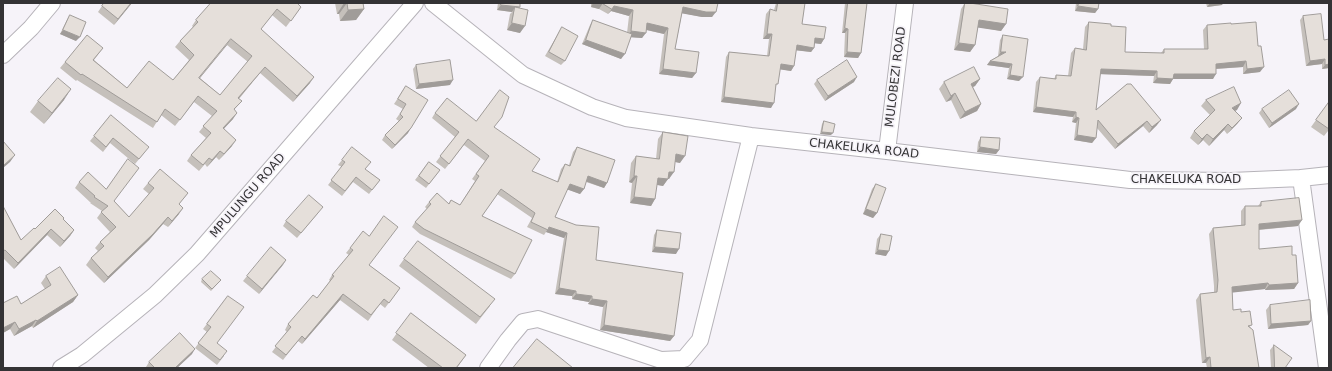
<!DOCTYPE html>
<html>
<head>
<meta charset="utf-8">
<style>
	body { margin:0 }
	#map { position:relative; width:1332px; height:371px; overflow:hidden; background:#f6f3f9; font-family:"DejaVu Sans",sans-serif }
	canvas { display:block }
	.frame { position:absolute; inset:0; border:4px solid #343335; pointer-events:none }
</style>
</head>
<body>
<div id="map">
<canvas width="1332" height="371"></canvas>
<div class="frame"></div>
</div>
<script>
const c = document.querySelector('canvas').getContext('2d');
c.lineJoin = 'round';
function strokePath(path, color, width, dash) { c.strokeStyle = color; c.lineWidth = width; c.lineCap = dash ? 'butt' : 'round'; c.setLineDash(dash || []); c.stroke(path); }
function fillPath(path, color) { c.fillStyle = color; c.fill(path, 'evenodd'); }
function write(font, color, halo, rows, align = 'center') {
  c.font = font + ' "DejaVu Sans",sans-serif'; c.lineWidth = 3.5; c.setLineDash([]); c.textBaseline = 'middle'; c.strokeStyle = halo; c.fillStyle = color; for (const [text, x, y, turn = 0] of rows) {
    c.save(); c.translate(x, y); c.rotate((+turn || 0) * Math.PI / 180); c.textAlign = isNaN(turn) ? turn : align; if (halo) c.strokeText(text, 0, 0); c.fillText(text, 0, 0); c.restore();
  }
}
const minor = new Path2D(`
	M433 3 523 75 592 107 626 118 751 136 887 151 1130 180 1231 181 1301 178 1329 175
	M3 55 31 28 52 3
	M887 151 905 3
	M1301 178 1327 368
	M61 368 82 355 155 295 197 254 415 3
	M488 368 508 340 523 322 538 319 661 360 684 359 700 340 751 136`);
strokePath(minor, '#b6b3b9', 18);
strokePath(minor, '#fff', 16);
fillPath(new Path2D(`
	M104 3H132L114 25 98 12Z
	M211 3 301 7 286 27 272 15 261 29 310 83 293 102 260 73 239 99 242 101 234 110 233 119 224 128 232 146 219 160 216 157 207 167 205 164 199 171 187 161 191 155 206 138 199 132 212 116 194 102 175 126 161 115 153 128 77 80 76 81 60 68 65 62 103 48 94 60 127 88 173 80 189 60 175 47 180 41 193 27 192 26 196 20ZM227 45 248 62 220 95 200 78Z
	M335 3H363L364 9 356 20 340 21 339 14H337Z
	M498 3H520V7L519 8 520 33 507 30 510 14 512 12 497 10Z
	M590 3H718L712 17H702L682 13 675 49 696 73 692 78 659 74 664 34 646 30 642 38 631 37 621 59 582 44 590 25 593 20 627 33 629 16 611 11 608 14 599 9 591 7V4Z
	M776 3H805L802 24 824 39 821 44 815 43 814 48 811 52 796 50 794 66 791 71 780 69 771 108 721 102 726 57 729 52 767 56 769 39H763L766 14 770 9 774 10Z
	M845 3H867L861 53 858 58 844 57 845 33H842Z
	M965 3H970L1006 24 1001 31 978 27 975 45 970 52 954 50 961 9Z
	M1076 3H1099L1098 9 1095 13 1075 11Z
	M1206 3H1223L1222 5 1207 7Z
	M70 15 76 41 60 34 67 20Z
	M1303 16 1324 40 1329 39V68L1322 69V64L1306 66 1300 20Z
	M1089 22 1111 26 1125 52 1161 53 1164 49H1204L1203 30 1207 25 1231 24 1260 72 1243 74V67L1216 69 1213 79H1173L1170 84 1153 83 1154 76 1100 74 1096 110 1127 84 1157 125 1149 133 1143 126 1115 149 1097 128 1096 138 1092 143 1074 140 1076 123 1072 122 1073 117 1033 112 1036 82 1040 77 1054 79 1056 75 1068 76 1071 53 1075 48 1083 49 1085 27Z
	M562 27 565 61 561 65 545 56Z
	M1003 35 1019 81 1007 79 1009 68 987 65 990 61 998 56 1000 40Z
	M416 65 450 85 416 89 413 69Z
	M980 79 975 86 973 87 981 104 977 111 960 119 951 100 946 102 939 89 944 82Z
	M817 80 854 82 825 101 814 84Z
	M406 86 408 133 392 149 382 140 385 135 399 121 396 119 403 109 394 104Z
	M64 100 44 124 30 112 38 101Z
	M1206 100 1237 110 1235 111 1242 118 1237 124 1227 134 1224 130 1209 146 1203 140 1198 145 1190 138 1194 131 1210 115 1201 106Z
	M1329 102V132L1328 131 1324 136 1311 127Z
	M1262 109H1296L1269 128 1259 113Z
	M435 113 476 121 494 127 532 171 557 182 561 169 565 164 569 165 573 152 577 147 607 183 604 188 586 182 584 189 580 194 567 189 555 217 596 260 674 336 670 341 600 330 603 307 588 304 589 302 572 299V296L555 294 564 238 546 232 544 235 527 227 532 218 497 194 482 216 515 274 511 279 420 234 412 227 415 222 427 209 425 207 429 202 448 204 451 200 460 205 475 181 472 179 485 161 464 145 445 169 436 162 455 137 432 118Z
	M111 115 145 152 135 164 110 143 103 152 90 141Z
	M824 121 831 135 820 134 822 124Z
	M663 132 680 163 675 162 669 179H668L663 186 657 185 655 199 651 206 630 203 632 183 629 182 631 163 636 156 656 159 658 139Z
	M981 137 999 150 996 154 977 152 978 142Z
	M342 160 366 170 380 180 369 194 353 182 342 196 328 185 342 167 338 165Z
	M429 162 440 170 426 188 415 180Z
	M79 182 114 201 129 217 149 194 143 189 148 183 188 193 179 204V214L168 227 163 224 149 240 104 283 86 265 91 258 98 251 95 248 100 242 110 232 97 218 102 211 90 203H91L75 188Z
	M876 184 877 213 873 218 863 214 872 189Z
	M1261 202 1298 226 1259 230V249L1292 255 1298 283 1294 289 1265 290V289L1232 292 1233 310 1241 312 1251 328 1259 368H1207L1206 363H1202L1196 300 1200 294 1214 293V286L1209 234 1213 228 1241 225V211L1245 206H1258Z
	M3 206 21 240 35 229 63 220 74 230 70 236 60 247 47 235 14 269 3 258Z
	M319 212 297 238 283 226 286 221Z
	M657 230 676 254 652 252 654 235Z
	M881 234 886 256 875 254 877 239Z
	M350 248 369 265 400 288 385 308 380 304 368 321 340 300 302 344 298 341 283 360 272 352 287 332 285 330 288 324 317 298 330 281 329 280 332 275 349 255 346 253Z
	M404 259 490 306 476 324 399 266Z
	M286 260 259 294 243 281 247 276Z
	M46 276 78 295 73 302 33 328 32 326 14 336 10 329 3 333V303L21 304 45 289 41 283Z
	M202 279 221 280 211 291 201 282Z
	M228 296 217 343 224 356 217 365 195 348 207 332 203 329Z
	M1270 305 1311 321 1308 325 1268 329 1266 310Z
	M411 313 466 355 457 368H429L392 340Z
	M1274 345 1285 368H1271L1270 350Z
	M192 354 177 368H147L146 367 149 362Z`), '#c5c0bb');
fillPath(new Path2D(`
	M131 3H132L114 25 118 19Z
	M344 3H347L339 14H337Z
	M593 3H603L599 9 591 7Z
	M1210 3H1223L1222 5 1207 7Z
	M501 5 520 7 516 12 515 7 512 12 497 10Z
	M614 6 633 10 629 16 611 11 608 14Z
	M1078 6 1098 9 1095 13 1075 11Z
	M683 7 716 12 712 17H702L680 13Z
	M364 9 356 20 340 21 348 10Z
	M979 20 1006 24 1001 31 974 27Z
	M512 23 525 26 520 33 507 30Z
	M647 23 668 28 664 34 643 29Z
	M845 28 848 29 845 33H842Z
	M63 30 80 37 76 41 60 34Z
	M631 31 646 33 642 38 627 37Z
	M767 34H772L769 39H763Z
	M815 38 824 39 821 44 812 43Z
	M231 39 227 45 195 84 199 78Z
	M586 40 625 54 621 59 582 44Z
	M959 43 975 45 970 52 954 50Z
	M797 45 814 48 811 52 793 50Z
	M847 52 861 53 858 58 844 57Z
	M1001 52H1006L998 56Z
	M1325 59 1322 64 1306 66 1310 61Z
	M990 61 1012 64 1009 68 987 65Z
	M1246 61 1243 67 1213 69 1216 64Z
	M781 64 794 66 791 71 777 69Z
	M1329 64V68L1322 69 1325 65Z
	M265 67 260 73 234 104 238 98Z
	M1264 67 1260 72 1243 74 1247 69Z
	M663 69 696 73 692 78 659 74Z
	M1101 69 1157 71 1154 76 1097 74Z
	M1174 74H1216L1213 79H1173L1170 84 1153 83 1157 78Z
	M1010 75 1023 77 1019 81 1007 79Z
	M314 77 310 83 293 102 297 96Z
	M857 77 854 82 825 101 828 96Z
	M980 79 975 86 966 90 971 84Z
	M453 80 450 85 416 89 419 84Z
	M71 89 64 100 44 124 52 113Z
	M955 93 951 100 946 102 951 96Z
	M724 97 774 103 771 108 721 102Z
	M1241 103 1237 110 1227 114 1232 108Z
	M981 104 977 111 960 119 965 112Z
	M1299 104 1296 109 1269 128 1272 123Z
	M1036 107 1076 112 1073 117 1033 112Z
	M237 113 233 119 219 134 223 128Z
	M1076 117 1079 118 1076 123 1072 122Z
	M1242 118 1237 124 1227 134 1232 128Z
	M1161 120 1157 125 1149 133 1152 127Z
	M1147 121 1143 126 1115 149 1118 144Z
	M1228 124 1224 130 1209 146 1213 139Z
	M411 128 408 133 392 149 395 145Z
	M822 132 833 133 831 135 820 134Z
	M1207 134 1203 140 1198 145 1202 139Z
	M1077 135 1096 138 1092 143 1074 140Z
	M236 140 232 146 219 160 224 154Z
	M980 147 999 150 996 154 977 152Z
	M220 151 216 157 207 167 212 160Z
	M676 154 685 156 680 163 671 161Z
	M15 155 10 162 3 168V166Z
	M669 172H674L669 179H668L663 186 653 184 658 178Z
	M588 176 607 183 604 188 585 181Z
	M634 176H637L632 183 629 182Z
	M570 184 584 189 580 194 566 189Z
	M634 197 655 199 651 206 630 203Z
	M183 208 179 214 168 227 172 221Z
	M866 209 877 213 873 218 863 214Z
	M168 217 163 224 149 240 104 283 108 277Z
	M1302 220 1298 226 1255 230 1259 224Z
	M549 227 567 233 564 238 546 232Z
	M51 229 47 235 14 269 18 263Z
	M74 230 70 236 60 247 64 241Z
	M655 247 679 249 676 254 652 252Z
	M878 250 889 251 886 256 875 254Z
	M286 260 283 265 259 294 262 289Z
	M1268 283 1265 289 1229 293 1232 287Z
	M1298 283 1294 289 1265 290 1269 285Z
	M559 288 576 291 572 296 555 294Z
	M343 294 340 300 302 344 305 339Z
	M576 294 592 296 589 302 572 299Z
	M78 295 73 302 33 328 37 321Z
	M592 299 607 301 603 307 588 304Z
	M36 320 32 326 14 336 19 329Z
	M1311 321 1308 325 1268 329 1271 324Z
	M15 322 10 329 3 333V328Z
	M604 325 674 336 670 341 600 330Z
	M195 349 192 354 177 368H175Z
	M1210 357 1206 363H1202L1206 358Z`), '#a09c99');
const building = new Path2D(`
	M104 3H131L118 19 102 6Z
	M211 3H297L301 7 291 21 277 9 261 29 314 77 297 96 265 67 238 98 242 101 234 109 237 113 223 128 236 140 224 154 220 151 212 160 209 158 203 165 191 155 211 133 203 126 217 111 198 96 180 120 165 109 157 122 82 74 81 75 65 62 87 35 103 48 93 60 127 88 149 61 173 80 194 55 180 41 198 22 196 20ZM231 39 252 56 220 95 199 78Z
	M344 3H363L364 9 348 10 347 3Z
	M501 3H520V7L501 5Z
	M602 3H718L716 12H706L683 7 675 49 699 52 696 73 663 69 668 28 647 23 646 33 631 31 633 10 614 6 612 9Z
	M778 3H805L802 24 826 27 824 39 815 38 814 48 797 45 794 66 781 64 778 84H776L774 103 724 97 729 52 769 56 772 34H767L770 9 776 11Z
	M848 3H867L861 53 847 52 848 29 845 28Z
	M965 3H970L1008 9 1006 24 979 20 975 45 959 43Z
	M1079 3H1099L1098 9 1078 6Z
	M515 7 528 10 525 26 512 23Z
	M1321 14 1324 40 1329 39V64L1325 65V59L1310 61 1303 16Z
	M70 15 86 22 80 37 63 30Z
	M593 20 632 34 625 54 586 40Z
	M1089 22 1111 24V26L1126 27 1125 52 1164 53V49H1208L1207 25 1231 23V24L1256 22 1258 46H1261L1264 67 1247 69 1246 61 1216 64V74H1174L1173 79 1157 78V71L1101 69 1096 110 1127 84H1131L1161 120 1152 127 1147 121 1118 144 1098 120 1096 138 1077 135 1079 118 1076 117V112L1036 107 1040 77 1056 79V75L1071 76 1075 48 1086 50Z
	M562 27 578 36 565 61 549 52Z
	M1003 35 1028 39 1023 77 1010 75 1012 64 990 61 1006 52H1001Z
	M450 60 453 80 419 84 416 65Z
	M847 60 857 77 828 96 817 80Z
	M974 67 980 79 971 84 981 104 965 112 955 93 951 96 944 82Z
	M58 78 71 89 52 113 38 101Z
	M406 86 428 100 411 128 395 145 385 135 403 117 400 114 406 104 398 99Z
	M1234 87 1241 103 1232 108 1242 118 1232 128 1228 124 1213 139 1207 134 1202 139 1194 131 1215 110 1206 100Z
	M500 90 509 97 502 117 494 127 540 159 532 171 558 182 565 164 570 166 577 147 615 160 607 183 588 176 584 189 570 184 555 217 576 225 599 227 596 260 683 273 674 336 604 325 607 301 592 299V296L576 294V291L559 288 567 233 549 227 548 230 531 222 535 213 501 189 482 216 532 240 515 274 424 229 415 222 431 204 429 202 437 193 449 204 451 200 460 205 479 176 476 174 489 156 468 139 449 164 440 156 459 132 435 113 447 98 476 121Z
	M1289 90 1299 104 1272 123 1262 109Z
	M1329 102V129L1316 120Z
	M111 115 149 147 139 159 113 138 106 147 94 136Z
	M824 121 835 124 833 133 822 132Z
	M663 132 688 136 685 156 676 154 674 172H669L668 179 658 178 655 199 634 197 637 176H634L636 156 659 159Z
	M981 137 1000 138 999 150 980 147Z
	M3 141 15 155 3 166Z
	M352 147 371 162 365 169 380 180 372 190 356 177 345 191 331 180 345 162 342 160Z
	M128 159 139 168 114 201 129 217 154 188 148 183 160 169 188 193 179 204 183 208 172 221 168 217 153 234 108 277 91 258 104 246 100 242 116 227 101 212 108 206 94 197 95 196 79 182 88 172 106 189Z
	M429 162 440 170 429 184 419 176Z
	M876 184 886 188 877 213 866 209Z
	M309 195 323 207 301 233 286 221Z
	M1299 198 1302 220 1259 224V249L1292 246V255H1296L1298 283 1269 285 1268 283 1232 287 1233 310 1241 309V312L1250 311 1252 325 1248 326 1253 330 1259 368H1211L1210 357 1206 358 1200 294 1217 292 1218 280 1213 228 1245 225V206H1261V202Z
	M3 206 21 240 34 228 35 229 55 209 64 218 63 219 74 230 64 241 51 229 18 263 5 250 3 251Z
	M384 216 398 227 369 265 400 288 389 303 384 299 371 315 343 294 305 339 302 336 286 355 275 346 291 327 288 324 313 295 317 298 334 276 332 275 353 250 350 248 363 231 369 236Z
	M657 230 681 233 679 249 655 247Z
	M881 234 892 236 889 251 878 250Z
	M418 241 495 299 480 317 404 259Z
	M271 247 286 260 262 289 247 276Z
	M60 267 78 295 37 321 36 320 19 329 15 322 3 328V303L17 296 21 304 51 285 46 276Z
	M211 271 221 280 212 289 202 279Z
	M228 296 244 307 217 343 227 351 220 360 198 343 211 327 207 324Z
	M1310 300 1311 321 1271 324 1270 305Z
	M411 313 466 355 456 368H443L396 333Z
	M180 333 195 349 175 368H155L149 362Z
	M537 339 573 368H513Z
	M1274 345 1292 358 1285 368H1275Z`);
fillPath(building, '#e5dfda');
strokePath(building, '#a09c99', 1);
write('12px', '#343335', '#f6f3f9', [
	["MULOBEZI ROAD",896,77,-83],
	["CHAKELUKA ROAD",864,149,6],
	["CHAKELUKA ROAD",1186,180],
	["MPULUNGU ROAD",248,196,-49]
]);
</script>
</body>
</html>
